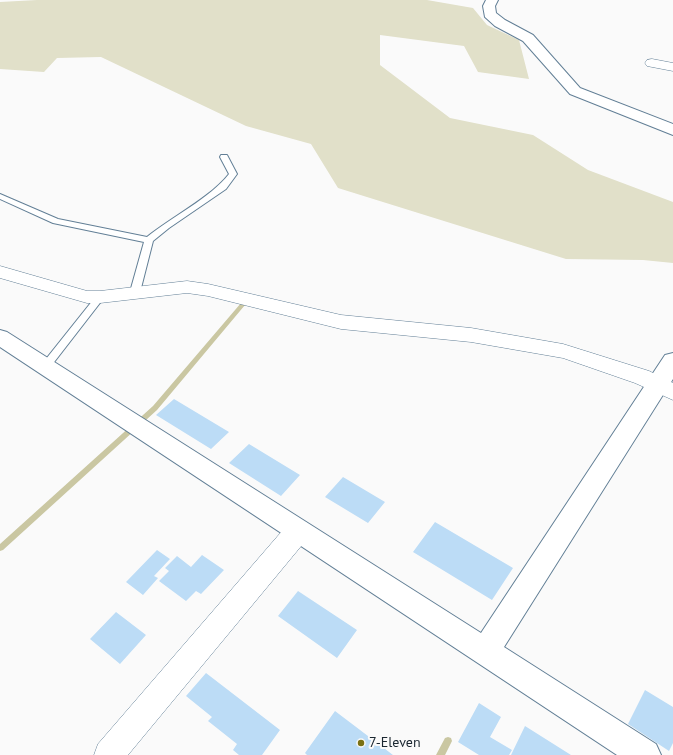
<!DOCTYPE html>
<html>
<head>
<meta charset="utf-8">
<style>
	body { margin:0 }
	canvas { display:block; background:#fafafa }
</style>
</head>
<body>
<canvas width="673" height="755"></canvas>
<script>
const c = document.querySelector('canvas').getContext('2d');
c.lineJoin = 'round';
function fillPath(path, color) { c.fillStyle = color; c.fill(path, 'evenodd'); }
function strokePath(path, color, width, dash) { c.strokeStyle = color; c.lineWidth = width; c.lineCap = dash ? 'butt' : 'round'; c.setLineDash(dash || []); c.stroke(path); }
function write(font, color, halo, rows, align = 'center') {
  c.font = font + ' "PT Sans",sans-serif'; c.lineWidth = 4; c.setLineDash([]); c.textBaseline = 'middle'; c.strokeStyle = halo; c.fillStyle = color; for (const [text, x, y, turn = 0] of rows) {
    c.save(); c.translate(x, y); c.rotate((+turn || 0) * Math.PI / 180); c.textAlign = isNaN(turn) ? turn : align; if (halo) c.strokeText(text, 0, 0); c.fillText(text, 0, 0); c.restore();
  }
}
fillPath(new Path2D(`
	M37 0H427L473 8 487 25 519 40 529 79 478 72 464 46 380 35V65L450 118 533 135 588 170 673 202V263L643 260 566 259 338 188 311 144 246 126 101 57 57 58 44 72 0 69V2Z`), '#e1e0c9');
fillPath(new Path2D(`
	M243 302 245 303 246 304 245 305 157 410 3 550 0 551V544L153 406 241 303Z
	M448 737 451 738 452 741 445 755H436L445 738Z`), '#cac7a2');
fillPath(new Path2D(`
	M174 399 229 432 211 449 156 415Z
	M249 444 300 475 281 496 229 463Z
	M343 477 385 502 368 523 325 497Z
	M435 522 513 568 492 600 413 552Z
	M157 550 170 559 154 576 158 578 143 595 126 582Z
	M202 555 224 570 201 594 196 591 186 601 159 581 169 571 165 568 177 556 191 567Z
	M298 591 357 630 337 658 278 616Z
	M116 612 146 635 120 664 90 639Z
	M206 673 280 730 262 755H239L233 750 237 744 208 721 212 717 186 696Z
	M645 690 673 707V743L669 751 628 724Z
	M479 703 501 717 490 737 512 750 509 755H479L458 742Z
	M335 711 393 755H307L305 753Z
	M525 726 571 755H511Z`), '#bcdcf6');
const service = new Path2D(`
	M221 155H227L237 174 226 189 169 228 153 241 140 292 135 295 130 292 144 242 53 223 0 199V194L58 219 147 237C172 217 210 198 229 174L220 157Z
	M100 294 105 297 103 299 48 370H42L40 367 42 364 97 295Z`);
const minor = new Path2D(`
	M652 59 673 63V71L647 66 645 63 647 60Z
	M0 266 87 291H100L187 281 208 284 341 315 471 328 563 344 649 371 673 383V400L635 383 563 358 471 342 341 329 208 296 187 293 100 303H87L0 278Z
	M298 520 307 523 310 531 307 539 128 755H94L98 744 289 523Z`);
const tertiary = new Path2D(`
	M486 0H498L495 6 496 13 505 20 533 35 580 88 673 124V135L570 94 523 41 495 26 485 17 483 6Z
	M0 330 7 332 481 633 665 355 673 353V379L504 647 656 744 661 755H617L0 347Z`);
strokePath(service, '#627f96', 2);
strokePath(minor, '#627f96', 1);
strokePath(tertiary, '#627f96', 2);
fillPath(service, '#fff');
fillPath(minor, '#fff');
fillPath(tertiary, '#fff');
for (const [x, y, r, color] of [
	[361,743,4,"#7a7113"]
]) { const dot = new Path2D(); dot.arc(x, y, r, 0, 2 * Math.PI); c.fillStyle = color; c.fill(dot); strokePath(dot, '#fafafa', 1.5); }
write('14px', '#1b2731', '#fafafa', [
	["7-Eleven",369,743]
], 'left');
</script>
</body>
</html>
